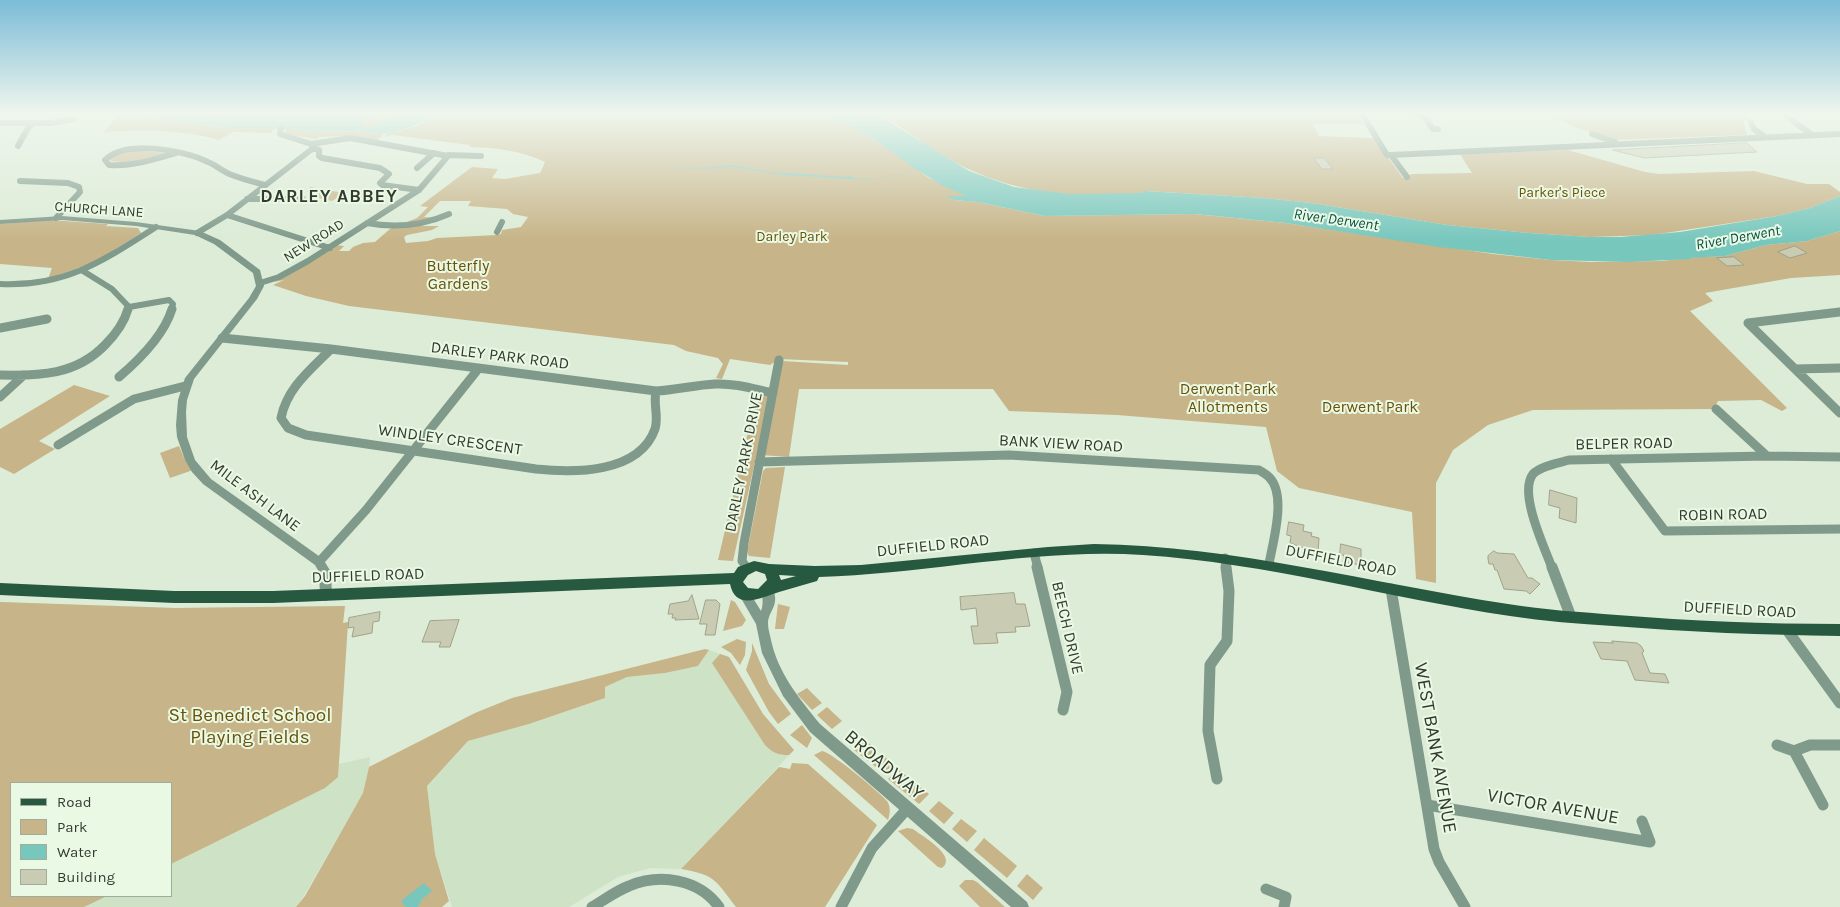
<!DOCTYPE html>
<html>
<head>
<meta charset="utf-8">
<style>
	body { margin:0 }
	#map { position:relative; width:1840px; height:907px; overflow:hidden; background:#dcecd6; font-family:Karla,sans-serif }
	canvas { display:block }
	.legend { position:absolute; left:10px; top:782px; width:162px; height:115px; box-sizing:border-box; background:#eaf9e3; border:1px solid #a1ad9c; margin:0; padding:6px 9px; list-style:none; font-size:15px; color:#343a31 }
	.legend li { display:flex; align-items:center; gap:10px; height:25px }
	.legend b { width:25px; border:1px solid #a1ad9c }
</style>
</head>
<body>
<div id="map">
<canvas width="1840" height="907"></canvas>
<ul class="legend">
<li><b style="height:6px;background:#275941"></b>Road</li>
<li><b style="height:14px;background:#c7b488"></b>Park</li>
<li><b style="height:14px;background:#78c7bd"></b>Water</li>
<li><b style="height:14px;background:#c9ccb3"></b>Building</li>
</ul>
</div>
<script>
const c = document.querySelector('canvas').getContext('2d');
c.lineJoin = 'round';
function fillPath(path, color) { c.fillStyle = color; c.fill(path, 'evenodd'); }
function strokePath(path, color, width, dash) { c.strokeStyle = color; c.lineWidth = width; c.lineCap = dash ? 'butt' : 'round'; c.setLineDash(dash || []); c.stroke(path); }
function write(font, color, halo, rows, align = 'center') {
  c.font = font + ' Karla,sans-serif'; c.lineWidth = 4; c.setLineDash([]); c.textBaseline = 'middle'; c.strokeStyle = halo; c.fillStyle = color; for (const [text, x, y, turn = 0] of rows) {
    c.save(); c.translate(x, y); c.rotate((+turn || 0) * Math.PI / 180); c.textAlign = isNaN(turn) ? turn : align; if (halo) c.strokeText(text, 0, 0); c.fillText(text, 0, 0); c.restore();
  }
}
fillPath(new Path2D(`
	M0 602 175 608 345 606 343 623 348 622 339 764 370 757 369 767 363 793 304 896 296 907H0ZM11 783H171V896H11Z
	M709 650 729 657 763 714 794 750 681 869 650 868 618 877 569 907H452L435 854 427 786 468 741 529 724 605 698V687L627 677 665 673 698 666Z`), '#cee2c6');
fillPath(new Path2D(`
	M120 114H146L164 119 227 128H275L271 133 233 132 219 140C181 129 143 130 104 132Z
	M375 114H397L370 128 357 125Z
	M436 114H825L835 120 845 122 884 146 929 178 966 196 955 200 978 202 1045 216 1194 214 1286 223 1493 254 1551 260 1591 262 1662 261 1698 257 1725 256 1766 245 1807 241 1840 231V275L1791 278 1705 293 1713 301 1690 311 1787 408 1782 411 1761 400 1718 401 1714 409 1533 410 1488 425 1453 450 1436 483V583L1416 579 1412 512 1299 488 1277 471 1266 427 1117 415 1009 411 993 389H799L789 457 761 455 782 361 848 365V362L779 359 770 365 730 359 722 379 716 378 723 364 718 358 686 351 674 345 349 306 306 296 273 285 284 280 274 282 336 245 344 246 339 251H349L353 247 363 243 375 242 391 228 417 218 428 207 420 206 472 167 498 169 492 178 505 179 540 173 545 162C520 150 496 148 470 147V145L392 135 383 137C390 131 405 130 413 127 421 124 429 119 436 114ZM440 201H471L468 206 507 209 513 214 528 217 521 227 502 230 501 234 497 235 437 238 428 241 406 243 404 237 407 235 432 230 439 226H420L435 218 424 217Z
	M877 114H1356L1363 124H1313L1319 136 1374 138 1403 178 1412 174 1472 173 1460 154 1568 150 1645 172 1659 174 1754 171 1807 184H1829L1840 192V196L1810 208 1777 216 1652 235 1590 237 1529 233 1447 225 1312 203 1264 198 1146 191C1128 197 1107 195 1088 195 1038 194 993 184 949 159 924 145 903 126 877 114Z
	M1547 114H1746L1749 120H1743L1747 135 1614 140 1575 127Z
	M285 128 311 132 353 131 384 134 375 142 342 136 319 137 316 139 286 134Z
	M126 150 169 153 129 163 111 161 110 158Z
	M310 187 344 193 332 201 314 197 318 194 307 192Z
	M50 220 108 224 106 226 138 228 141 233 97 261 48 279 52 268 0 264V224Z
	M74 385 110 396 39 441 55 449 14 474 0 467V429Z
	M757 394H770L733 561 718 560Z
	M179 446 185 460 193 470 170 478 160 453Z
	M785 467 770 558 749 556 747 552 763 471 766 468Z
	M731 600 735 602 746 620 742 626 723 631Z
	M0 602 175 608 345 606 343 623 348 622 338 777 325 788 171 864V783H11V896H107L84 907H0Z
	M778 604 790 607 784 629H775Z
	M737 639 746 642 745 655 740 665 731 653 721 647Z
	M752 643 769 684 791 714 778 724 769 712 746 670 752 651Z
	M705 649 709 650 698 666 665 673 627 677 605 687V698L529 724 468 741 427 786 435 854 449 901 442 907H296L305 896 363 793 369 767 475 713 512 698Z
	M720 654 729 657 763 714 794 750 789 755C778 755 773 753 765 745L712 663Z
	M807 688 822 703 812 710 797 694Z
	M827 707 842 721 832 729 817 715Z
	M802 725 812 738 807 748 790 735Z
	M865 740 878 751 868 761 854 750Z
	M822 751C833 753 879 792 887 801 891 807 890 814 888 820L814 755Z
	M881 754 895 765 885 775 871 763Z
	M792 763 808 764 877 825 825 907H736C715 880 716 875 681 869L779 767 790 769Z
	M898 769 929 794 919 804 888 779Z
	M939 801 954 813 944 824 929 811Z
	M961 819 977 831 967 842 952 829Z
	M907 828 913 829C922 836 958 856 942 868L938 867 898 831Z
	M984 838 1017 866 1007 878 974 850Z
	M1027 874 1043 888 1033 900 1017 886Z
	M965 880H973L977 882 1005 907H980L959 886Z`), '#c7b488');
fillPath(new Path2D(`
	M147 114H375L358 125 370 128 397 114H436L411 127 387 134 353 131 311 132 293 129 227 128 164 119Z
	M825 114H877L969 171 1014 187 1071 194 1138 193 1145 191 1264 198 1312 203 1447 225 1529 233 1590 237H1620L1680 232 1777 216 1810 208 1840 196V231L1807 241 1766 245 1725 256 1690 258 1691 259 1628 262 1551 260 1439 247 1286 223 1216 216 1194 214 1045 216 978 202 955 200 946 196H966L943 186 919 171 868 180 784 175 735 167 662 171 734 165 773 172 847 177 848 175C859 185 903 174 918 171L878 142 845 122 835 120Z
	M424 883 432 891 420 901 421 903 417 907H406L401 901Z`), '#78c7bd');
const building = new Path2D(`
	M1747 143 1757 152 1644 158 1613 150Z
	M1314 158H1324L1333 169H1322Z
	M364 190 380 193 369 201 352 199Z
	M1795 246 1807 253 1790 258 1778 252Z
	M1734 257 1744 265 1727 266 1717 258Z
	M1550 490 1577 498 1576 523 1559 518 1560 508 1549 505Z
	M1289 522 1304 525 1303 531 1312 533 1311 536 1319 538 1318 553 1290 543 1291 536 1287 535Z
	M1341 544 1361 549V565L1343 562 1344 555H1340Z
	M1494 551 1497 553 1514 554 1528 578H1532L1540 584 1530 594 1526 591 1504 589 1497 570H1495L1493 564H1489L1488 559V556Z
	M1014 593 1016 604H1025L1030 626 1015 627 1016 632 996 633 998 643 974 644 971 626H978L976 608 961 610 960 597Z
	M692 595 699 619 675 620 676 618H672L673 614H668L670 604 688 601Z
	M706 600H716L720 604 715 635H705L707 624H700Z
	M380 612 379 621 373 622 372 633 352 637 354 627 348 628 349 618Z
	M459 620 450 647H439L441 642H422L430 621Z
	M1612 641 1637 643 1641 646 1644 651 1642 653 1650 673 1665 674 1669 683 1635 680 1627 661 1601 659 1593 642 1613 643Z`);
fillPath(building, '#c9ccb3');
strokePath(building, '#a0a28a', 1);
strokePath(new Path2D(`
	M1362 114 1387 155H1391L1407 177
	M1415 114 1425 117 1433 129H1438
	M1784 114 1812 135
	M1751 122 1754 129 1765 137
	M0 123H51L74 119
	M281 128 280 134 311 144
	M1592 134 1615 142
	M18 146 28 128 34 123
	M312 148 319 150V156L322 158 380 168 389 174 380 183 382 185 419 190
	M176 153C154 159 132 167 109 165L105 160C125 139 184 150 208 162 216 165 223 172 232 175 242 179 254 182 265 185
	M448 155 481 156
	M1391 155 1840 134
	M417 168 434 153
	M20 181 68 183 79 187 80 192 56 218
	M247 199H303
	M227 215 330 248
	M367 223C395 228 422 226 449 214
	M497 232 502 222
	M197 233 227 215 312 149 313 146 311 144
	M83 271 112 289 129 307 128 310
	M260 283 279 277 308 261 419 190 448 156 350 138 311 144
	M0 284C65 287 103 261 156 227
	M129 307 169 300 173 304 171 310`), '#7f998b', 6);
strokePath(new Path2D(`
	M1840 312 1748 323 1840 413
	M0 328 47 319
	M222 338 331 349 656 391C676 390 695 385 715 384 735 383 754 389 773 393
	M331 349C310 370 287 388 281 418L288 428 306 435 536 469C573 473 639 474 655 429 659 417 653 404 656 391
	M1795 369 1840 368
	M0 375C40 376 76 375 105 345 115 335 124 323 128 309
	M119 377C139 360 164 335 172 309
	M0 397 24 375
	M1716 409 1767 456
	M58 445 134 399 185 386
	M1611 459 1665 531 1840 529
	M759 462 1009 455 1259 470C1262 472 1266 474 1269 477 1287 495 1273 541 1269 564
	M1034 553 1038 568
	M1225 558 1226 568
	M319 562 366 510 479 368
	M747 568 742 561 744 543 779 360
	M1552 568C1545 548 1518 493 1533 474 1540 466 1559 463 1569 460L1767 456 1840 457`), '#7f998b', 9);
strokePath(new Path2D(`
	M1037 567 1067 692 1063 710
	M1552 567 1571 617
	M1391 589 1434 849 1439 862 1465 907
	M1787 630 1840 703
	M1777 745 1794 751
	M1217 779 1208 731 1210 665 1227 641 1229 591 1226 567
	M1427 805 1650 842 1642 821
	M1823 805 1794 751 1810 745H1840
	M1266 889 1286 897 1284 907
	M592 907C604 900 616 891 629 886 660 873 699 879 719 907
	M841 907 872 848 907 809`), '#7f998b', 11);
fillPath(new Path2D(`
	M62 216 136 222 200 231 220 240 260 270 264 286 257 299 194 379 187 400 186 412 187 437 195 460 211 479 323 559 331 572 332 596 330 599 326 601 322 599 320 596 319 572 315 565 203 484 192 472 185 460 177 437 176 425 178 400 185 378 249 298 256 286 253 273 214 244 195 235 136 226 62 220 0 224V220Z
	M768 586 772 587C781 606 768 610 768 624 768 629 770 635 771 640 778 673 799 698 820 724L1027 902 1029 907H1011L810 732 783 696 762 653 756 624 738 593 740 590 744 589 748 590 761 611C765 601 760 594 764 587Z`), '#7f998b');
fillPath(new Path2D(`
	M1094 544C1235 546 1370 583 1508 604 1544 610 1581 612 1617 615 1691 621 1766 624 1840 624V636C1764 635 1688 632 1613 626 1579 624 1544 621 1510 616 1387 598 1268 563 1143 555 1036 548 927 574 819 577L817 581C804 585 792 588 779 592 762 597 736 612 730 584L273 603H174L0 595V583L174 591H273L734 573 738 567 754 561 769 564 815 566 861 565 1048 547ZM756 571 765 574 767 580 758 589 748 588 743 582 748 575ZM779 575 796 576 781 580Z`), '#275941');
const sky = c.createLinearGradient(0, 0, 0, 241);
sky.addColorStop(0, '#7bbcd7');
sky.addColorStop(0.47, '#eff6ed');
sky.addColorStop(1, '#eff6ed00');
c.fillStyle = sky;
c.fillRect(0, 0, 1840, 241);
write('14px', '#6b520b', '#eaf9e3', [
	["Parker's Piece",1562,193],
	["Darley Park",792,237]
]);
write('14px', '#343a31', '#eaf9e3', [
	["CHURCH LANE",99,210,4],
	["NEW ROAD",314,241,-32]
]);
write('italic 15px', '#054e48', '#eaf9e3', [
	["River Derwent",1336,220,8],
	["River Derwent",1738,238,-10]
]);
write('16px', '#6b520b', '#eaf9e3', [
	["Butterfly",458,266],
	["Gardens",458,284],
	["Derwent Park",1228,389],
	["Allotments",1228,407],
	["Derwent Park",1370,407]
]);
write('16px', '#343a31', '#eaf9e3', [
	["DARLEY PARK ROAD",500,356,7],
	["WINDLEY CRESCENT",450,440,8],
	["BANK VIEW ROAD",1061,444,3],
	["BELPER ROAD",1624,444,-1],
	["DARLEY PARK DRIVE",744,462,-79],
	["MILE ASH LANE",255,496,37],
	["ROBIN ROAD",1723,515,-1],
	["DUFFIELD ROAD",933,546,-6],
	["DUFFIELD ROAD",1341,561,11],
	["DUFFIELD ROAD",368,576,-2],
	["DUFFIELD ROAD",1740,610,3],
	["BEECH DRIVE",1067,628,77]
]);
c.letterSpacing = '1px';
write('bold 18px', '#343a31', '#eaf9e3', [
	["DARLEY ABBEY",329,197]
]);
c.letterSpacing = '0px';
write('19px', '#6b520b', '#eaf9e3', [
	["St Benedict School",250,716],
	["Playing Fields",250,738]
]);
write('19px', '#343a31', '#eaf9e3', [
	["WEST BANK AVENUE",1435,748,80],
	["BROADWAY",884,765,40],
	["VICTOR AVENUE",1553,807,10]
]);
</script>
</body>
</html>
